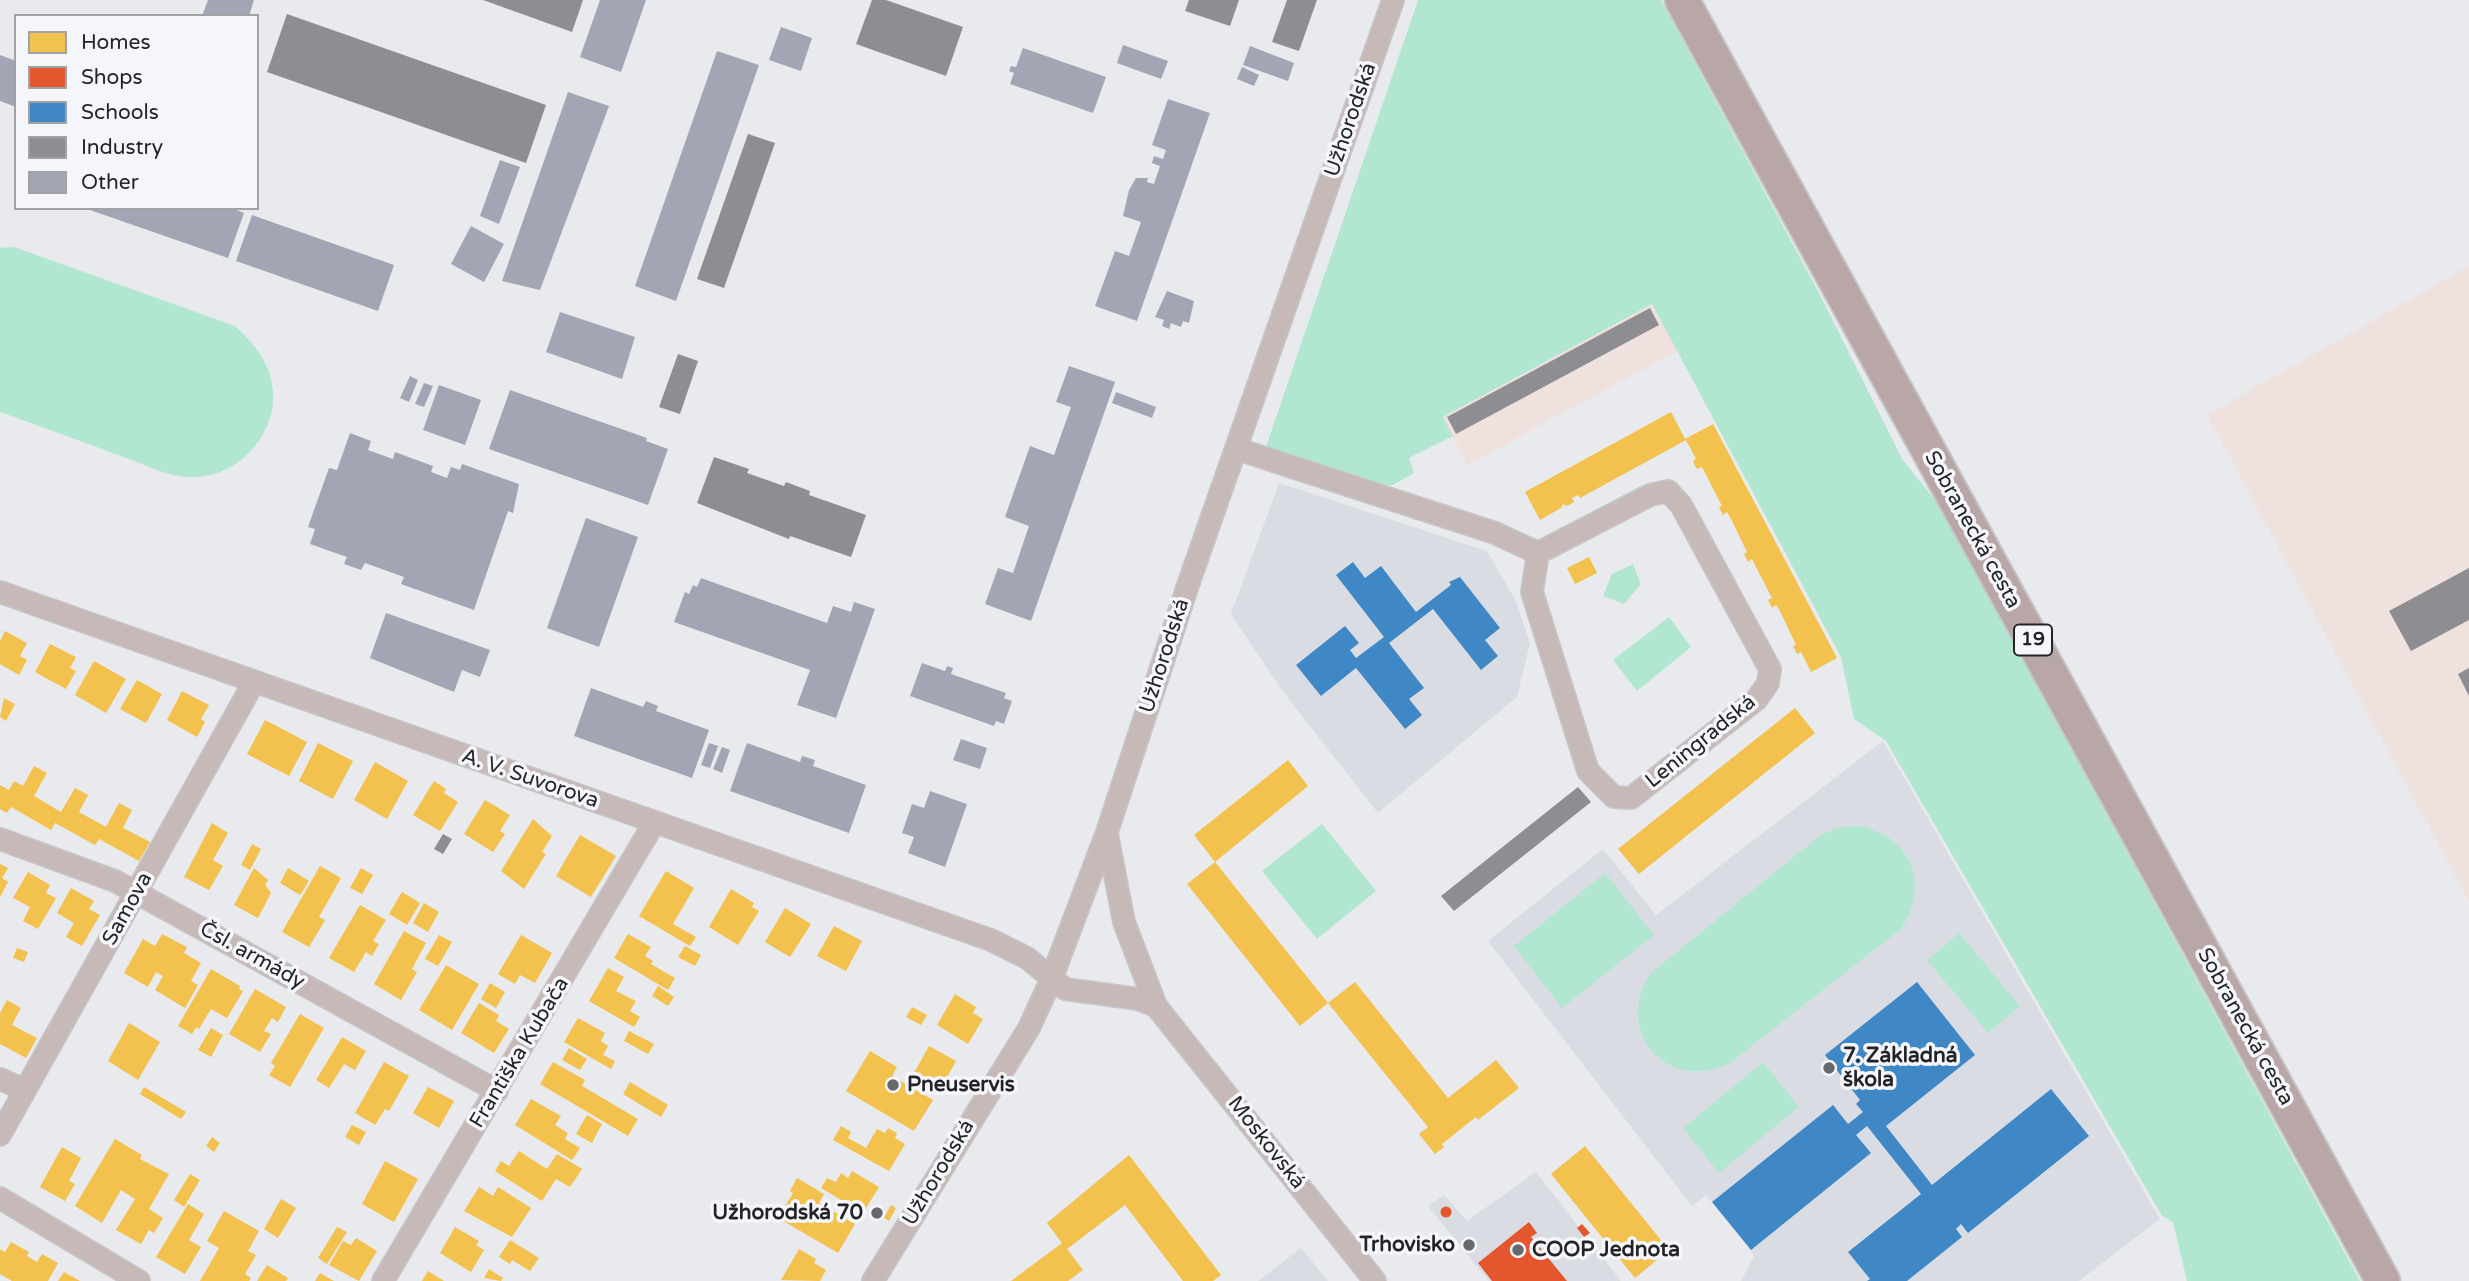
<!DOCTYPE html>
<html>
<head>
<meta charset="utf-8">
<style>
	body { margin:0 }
	#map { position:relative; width:2469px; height:1281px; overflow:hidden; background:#e9eaed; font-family:"Varela Round",sans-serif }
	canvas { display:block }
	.legend { position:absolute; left:14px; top:14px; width:245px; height:196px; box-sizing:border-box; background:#f5f6fb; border:2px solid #a1a2a6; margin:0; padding:9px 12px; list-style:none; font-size:21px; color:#232426 }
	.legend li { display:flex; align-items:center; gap:14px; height:35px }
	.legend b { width:35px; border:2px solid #a1a2a6 }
</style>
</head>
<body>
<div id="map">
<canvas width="2469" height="1281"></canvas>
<ul class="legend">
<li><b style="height:19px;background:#f2c14e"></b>Homes</li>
<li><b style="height:19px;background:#e4572e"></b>Shops</li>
<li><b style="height:19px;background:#3f88c5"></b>Schools</li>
<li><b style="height:19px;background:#8d8d92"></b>Industry</li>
<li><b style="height:19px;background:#a3a5b5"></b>Other</li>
</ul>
</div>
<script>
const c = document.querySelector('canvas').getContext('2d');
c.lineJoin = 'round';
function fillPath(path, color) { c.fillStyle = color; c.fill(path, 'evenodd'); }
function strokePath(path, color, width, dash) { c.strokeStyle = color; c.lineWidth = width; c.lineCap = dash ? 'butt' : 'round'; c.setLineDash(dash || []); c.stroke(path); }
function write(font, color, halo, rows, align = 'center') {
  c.font = font + ' "Varela Round",sans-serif'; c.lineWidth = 7; c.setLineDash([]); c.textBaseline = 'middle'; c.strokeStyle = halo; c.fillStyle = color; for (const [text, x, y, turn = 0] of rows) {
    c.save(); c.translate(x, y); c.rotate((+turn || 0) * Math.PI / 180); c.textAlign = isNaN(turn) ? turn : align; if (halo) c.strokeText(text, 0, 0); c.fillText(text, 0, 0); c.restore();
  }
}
fillPath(new Path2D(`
	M1279 483 1487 551 1516 601 1530 643 1517 697 1378 813 1284 693 1231 614Z
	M1883 741 2160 1219 2079 1281H1741L1754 1256 1751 1250 1706 1195 1692 1206 1488 941 1603 849 1656 915Z
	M1536 1172 1621 1281H1489L1428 1206 1444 1195 1467 1221Z
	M1301 1248 1328 1281H1258Z`), '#dadce4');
fillPath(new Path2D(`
	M2469 266V901L2207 415Z
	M1652 304 1679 350 1467 465 1443 417Z`), '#eee1de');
fillPath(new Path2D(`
	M1418 0H1661L1818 291 1902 459 1938 504 2360 1281H2187L2173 1222 2162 1216 1886 741 1854 719 1841 657 1652 304 1443 417 1453 436 1409 458 1414 473 1393 485 1380 486 1266 447Z
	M14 247 235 326C260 348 278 375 272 410 264 449 228 480 187 477 166 476 146 465 126 458 84 442 42 427 0 412V248Z
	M1633 564 1641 584 1624 604 1603 596 1612 574Z
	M1669 617 1691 647 1637 691 1613 660Z
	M1322 824 1376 891 1317 939 1262 871Z
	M1857 826C1911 834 1931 884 1901 929L1730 1063C1667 1094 1612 1031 1651 973L1817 838 1835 828Z
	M1605 873 1654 935 1562 1008 1514 946Z
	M1959 933 2020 1006 1988 1033 1927 960Z
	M1763 1062 1799 1107 1719 1173 1683 1128Z`), '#b1e7d1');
fillPath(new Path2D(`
	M1671 412 1685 439 1713 424 1837 658 1811 672 1801 652 1797 654 1793 646 1796 645 1780 611 1776 605 1772 608 1768 600 1772 598 1755 565 1752 559 1748 562 1744 554 1747 552 1731 519 1727 512 1723 515 1719 507 1722 506 1702 467 1697 469 1695 466 1693 461 1696 459 1686 440 1580 498 1578 495 1572 498 1574 502 1567 506 1563 504 1561 508 1540 520 1525 492Z
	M1589 557 1597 573 1575 584 1567 568Z
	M5 631 27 643 20 656 27 660 19 675 0 664V641Z
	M50 644 76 657 70 668 76 671 66 689 35 672Z
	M94 661 126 679 106 713 75 695Z
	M137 680 162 694 146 723 120 709Z
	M182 691 209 705 201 719 205 722 197 737 167 720Z
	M4 698 15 704 6 721 0 717Z
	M1795 708 1815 733 1639 874 1618 849Z
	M265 720 307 742 289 776 247 754Z
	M318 743 353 761 333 799 299 781Z
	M1288 760 1308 786 1215 862 1328 1003 1300 1026 1187 884 1215 862 1194 835Z
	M375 762 408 781 387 819 354 800Z
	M34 766 47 773 34 796 61 812 75 788 88 795 79 812 106 827 119 803 132 810 123 828 150 842 139 861 99 839 95 845 55 823 51 830 11 807 7 813 0 809V785L9 790 14 781 23 786Z
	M434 781 446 789 444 793 458 802 440 831 413 815Z
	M485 800 510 815 500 831 505 834 493 852 464 834Z
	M533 819 552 836 542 852 546 854 524 889 501 871Z
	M212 823 228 833 213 860 223 866 209 890 184 877Z
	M580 835 616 856 591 897 556 876Z
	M252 844 261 849 250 870 241 865Z
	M0 864 8 868 2 878 8 882 0 897Z
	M320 866 341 878 319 917 325 920 309 947 282 932Z
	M254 868 268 880 265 885 271 893 258 918 234 905Z
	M288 868 309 881 300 895 280 883Z
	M361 868 373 875 362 894 350 888Z
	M666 871 694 888 673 924 696 937 690 946 639 916Z
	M28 872 50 885 46 893 56 898 38 929 23 921 30 907 13 898Z
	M71 888 94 901 89 909 100 915 82 946 66 937 74 923 57 913Z
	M731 889 754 903 752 907 759 911 738 945 709 927Z
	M402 892 420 903 407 925 389 914Z
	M424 903 439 912 428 932 413 923Z
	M360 905 386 920 373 941 379 944 372 956 366 952 354 972 329 958Z
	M785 908 811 924 790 957 765 942Z
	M834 926 862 941 846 971 817 956Z
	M404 931 426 943 412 969 417 972 401 1000 374 984Z
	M162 934 187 947 184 953 201 963 191 981 198 985 185 1008 155 990 163 976 156 972 148 987 124 973 143 939 155 946Z
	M628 934 651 947 645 956 653 961 651 964 675 978 668 990 614 958Z
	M439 935 452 942 438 966 425 959Z
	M521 935 552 953 535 983 520 975 515 984 498 974Z
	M685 946 701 955 695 966 678 957Z
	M17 948 28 952 24 962 13 958Z
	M446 965 479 984 452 1030 419 1010Z
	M608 968 624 977 616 991 636 1001 630 1011 640 1017 634 1027 589 1001Z
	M211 969 240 986 239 989 243 991 227 1018 211 1009 199 1029 196 1027 192 1034 178 1026Z
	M1355 982 1448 1098 1496 1060 1519 1088 1478 1120 1476 1117 1442 1144 1444 1147 1435 1154 1419 1134 1428 1127 1328 1003Z
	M490 983 505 992 496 1008 481 999Z
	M658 986 674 997 668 1006 652 996Z
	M255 989 286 1007 278 1022 272 1018 264 1031 271 1034 260 1052 229 1034Z
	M955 994 976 1007 973 1013 983 1019 968 1044 937 1025Z
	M7 1000 21 1008 12 1025 37 1038 26 1058 0 1044V1013Z
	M479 1003 499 1015 496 1021 509 1029 494 1053 461 1033Z
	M912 1007 927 1015 921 1025 906 1017Z
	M300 1014 324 1028 290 1087 269 1075 275 1066 271 1063Z
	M578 1018 605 1033 601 1041 608 1046 603 1055 615 1061 611 1069 564 1042Z
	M129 1023 160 1042 138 1080 108 1061Z
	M211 1028 223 1035 211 1057 198 1050Z
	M629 1031 654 1044 648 1054 624 1041Z
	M342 1037 366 1051 355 1070 344 1064 329 1088 316 1080Z
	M929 1046 956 1061 941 1088 914 1073Z
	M569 1048 587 1059 580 1070 562 1060Z
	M870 1051 897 1067 892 1076 933 1100 914 1131 846 1091Z
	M384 1062 409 1076 389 1111 385 1109 375 1125 355 1113Z
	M553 1062 585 1080 582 1086 638 1119 628 1136 540 1084Z
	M630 1082 668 1105 661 1117 623 1094Z
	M144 1087 186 1112 181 1119 140 1094Z
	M428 1087 454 1101 439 1128 413 1113Z
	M531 1099 561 1116 555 1125 568 1133 565 1139 580 1148 572 1160 515 1125Z
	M587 1115 602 1124 592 1143 576 1134Z
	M352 1125 366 1132 359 1145 345 1137Z
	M841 1126 851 1132 848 1138 866 1148 877 1129 885 1133 888 1128 897 1133 895 1138 905 1144 889 1171 833 1140Z
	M212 1137 220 1143 214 1152 206 1146Z
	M115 1139 142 1155 140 1159 169 1174 149 1209 163 1218 154 1233 149 1230 141 1244 116 1230 135 1199 121 1190 102 1223 75 1206Z
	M1585 1146 1669 1250 1635 1278 1551 1174Z
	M62 1147 81 1158 69 1181 75 1184 65 1201 40 1187Z
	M519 1151 547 1169 557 1154 582 1169 570 1187 556 1179 542 1201 495 1171 501 1161 509 1166Z
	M1129 1155 1221 1275 1213 1281H1183L1125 1205 1067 1249 1083 1270 1068 1281H1011L1062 1243 1047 1223Z
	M385 1161 418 1179 394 1222 362 1204Z
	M852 1171 879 1187 863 1213 821 1188 827 1178 836 1182 841 1173 848 1178Z
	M190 1174 200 1180 184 1207 174 1200Z
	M797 1178 824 1194 819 1203 855 1224 838 1253 778 1218 793 1193 790 1191Z
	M479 1187 493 1196 498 1187 531 1208 512 1237 464 1211Z
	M281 1199 296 1208 278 1238 264 1229Z
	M188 1204 204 1214 189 1240 201 1247 185 1274 156 1257Z
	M891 1205 896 1208 889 1221 884 1218Z
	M224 1211 259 1231 248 1251 256 1255 245 1274 251 1278 249 1281H200L219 1248 207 1241Z
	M337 1227 347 1232 327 1264 318 1258Z
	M455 1227 479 1241 476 1245 484 1250 471 1272 440 1253Z
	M356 1238 377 1251 359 1281 329 1265 343 1241 351 1245Z
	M510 1240 539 1258 530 1271 512 1260 510 1264 499 1257Z
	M11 1242 29 1252 27 1256 37 1262 42 1254 58 1263 48 1281H12L0 1274V1249L5 1252Z
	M799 1249 816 1259 814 1263 826 1270 820 1281 781 1280Z
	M267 1265 288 1278 286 1281H257Z
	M489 1269 503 1278 501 1281 484 1278Z
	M428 1271 444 1281H422Z
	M64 1272 80 1281H58Z
	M320 1273 334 1281H315Z`), '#f2c14e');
fillPath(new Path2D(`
	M1440.5 1212a5.5 5.5 0 1 1 11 0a5.5 5.5 0 1 1-11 0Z
	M1529 1222 1537 1233 1531 1237 1567 1281H1492L1478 1263Z
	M1582 1224 1590 1233 1584 1237 1577 1228Z`), '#e4572e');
fillPath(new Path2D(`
	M1353 562 1365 578 1381 566 1416 612 1451 585 1449 582 1460 577 1500 628 1485 640 1498 656 1481 670 1433 609 1389 643 1424 688 1409 699 1422 715 1405 729 1356 668 1321 696 1296 665 1345 626 1359 643 1350 650 1356 658 1384 637 1336 575Z
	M1917 982 1975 1055 1886 1126 1932 1185 2051 1089 2089 1136 1968 1233 1961 1224 1956 1229 1962 1237 1907 1281H1867L1870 1279 1848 1252 1921 1194 1867 1126 1856 1135 1871 1153 1751 1250 1712 1202 1833 1105 1848 1124 1863 1112 1856 1104 1860 1100 1825 1055Z`), '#3f88c5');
fillPath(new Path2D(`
	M483 0H583L572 32Z
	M872 0H886L963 27 946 76 856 44Z
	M1189 0H1239L1230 26 1185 11Z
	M1287 0H1317L1299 51 1272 42Z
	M287 14 546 105 526 163 267 72Z
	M748 134 775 143 724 288 697 279Z
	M1650 308 1659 325 1456 434 1447 417Z
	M678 354 698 361 680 414 659 407Z
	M714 457 749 469 747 473 784 486 786 482 810 491 809 495 866 515 851 557 790 536 789 539 697 503Z
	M2469 568V620L2411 651 2389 611Z
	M2469 668V696L2458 674Z
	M1578 787 1591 802 1454 911 1441 896Z
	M443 834 452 839 443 854 434 849Z`), '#8d8d92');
fillPath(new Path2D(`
	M208 0H254L249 16H202Z
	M600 0H646L621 72 580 57Z
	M781 27 812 38 801 71 769 60Z
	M1123 45 1168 61 1161 79 1117 63Z
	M1250 46 1294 63 1288 81 1243 65Z
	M1023 48 1106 77 1093 113 1010 84 1014 73 1009 71 1011 66 1016 67Z
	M717 51 759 65 676 301 635 286Z
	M0 55 16 61V107L0 101Z
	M1242 67 1259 75 1254 86 1237 79Z
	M568 92 609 106 540 290 502 281Z
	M1168 99 1210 113 1137 321 1095 306 1115 251 1129 256 1141 222 1123 216 1129 190 1136 178H1148L1147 182 1154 184 1160 166 1152 163 1154 156 1163 159 1166 150 1152 145Z
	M500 160 520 167 499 224 480 216Z
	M232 208 244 213 228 258 87 209Z
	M252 215 394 265 378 311 236 261Z
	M471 226 504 244 484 282 451 264Z
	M1167 291 1194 301 1189 323 1183 321 1181 327 1171 323 1169 329 1162 326 1164 320 1155 317Z
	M560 312 635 337 622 379 546 352Z
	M1069 366 1115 382 1031 621 985 604 998 568 1013 573 1029 526 1005 517 1030 446 1054 455 1071 407 1056 402Z
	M410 376 418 380 409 402 400 398Z
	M424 383 433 386 424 407 415 404Z
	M439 385 481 400 465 445 423 430Z
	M510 390 647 438 646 441 668 449 648 505 489 449Z
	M1116 392 1156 407 1152 418 1112 403Z
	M350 433 371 441 368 450 393 459 395 452 433 466 431 472 447 478 451 467 460 470 462 464 519 484 513 513 508 511 474 610 401 584 404 577 365 563 361 570 344 564 347 557 310 544 315 529 308 527 329 468 337 470Z
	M586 518 638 537 599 647 547 628Z
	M701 578 827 623 833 606 851 612 854 602 875 609 836 718 797 705 810 670 674 622 685 592 689 594 693 585 697 587Z
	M386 613 490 650 480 677 462 670 454 692 370 658Z
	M922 663 945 671 947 666 953 668 951 674 1006 693 1004 698 1012 701 1004 724 996 721 994 726 910 696Z
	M591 688 643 707 646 701 658 706 656 711 709 730 692 778 574 736Z
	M961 739 987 748 980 769 953 760Z
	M709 743 718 746 710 768 701 765Z
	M747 743 800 762 802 756 815 760 813 766 866 785 849 833 730 791Z
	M722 747 730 750 722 773 713 769Z
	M930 791 967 804 945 867 908 853 914 837 902 833 912 804 924 808Z`), '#a3a5b5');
const street = new Path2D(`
	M1237 449 1495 533 1538 553
	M1668 491 1681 505 1770 669 1768 683 1757 699 1631 798 1614 797 1588 771 1532 592 1538 553 1650 495Z
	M0 592 991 940 1027 958 1065 989 1138 999 1156 1006
	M1107 834 1124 922 1156 1006 1375 1281
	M0 839 115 881 497 1091
	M0 1079 25 1090
	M0 1135 254 682
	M0 1198 139 1281
	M383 1281 654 823
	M873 1281 1029 1028 1051 980 1107 832 1188 585 1393 0`);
const primary = new Path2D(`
	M1682 0 2383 1281`);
strokePath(street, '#c6c6c8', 24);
strokePath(primary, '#c6c6c8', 37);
strokePath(street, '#c6b9b8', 21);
strokePath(primary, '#b8a7a6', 33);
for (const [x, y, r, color] of [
	[1829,1068,7,"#68696c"],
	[893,1085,7,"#68696c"],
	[877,1213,7,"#68696c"],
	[1469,1245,7,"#68696c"],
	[1518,1250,7,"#68696c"]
]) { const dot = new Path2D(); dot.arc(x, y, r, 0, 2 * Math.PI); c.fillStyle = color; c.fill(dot); strokePath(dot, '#f5f6fb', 2.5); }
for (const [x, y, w] of [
	[2033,640,38]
]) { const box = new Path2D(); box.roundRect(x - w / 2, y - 15.5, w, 31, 5); c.fillStyle = '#f5f6fb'; c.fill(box); strokePath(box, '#232426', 2); }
write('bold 19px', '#232426', null, [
	["19",2033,640]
]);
write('21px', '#232426', '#f5f6fb', [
	["Užhorodská",1351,120,-71],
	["Sobranecká cesta",1972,530,61],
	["Užhorodská",1165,656,-72],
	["Leningradská",1701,742,-39],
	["A. V. Suvorova",530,779,19],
	["Samova",128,909,-61],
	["Čsl. armády",252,956,29],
	["Sobranecká cesta",2245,1027,61],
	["Františka Kubača",520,1053,-59],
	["Moskovská",1266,1143,52],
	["Užhorodská",939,1173,-59]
]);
write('bold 21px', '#232426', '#f5f6fb', [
	["7. Základná",1843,1056],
	["škola",1843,1080],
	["Pneuservis",907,1085],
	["Užhorodská 70",863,1213,"right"],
	["Trhovisko",1455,1245,"right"],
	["COOP Jednota",1532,1250]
], 'left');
</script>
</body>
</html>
